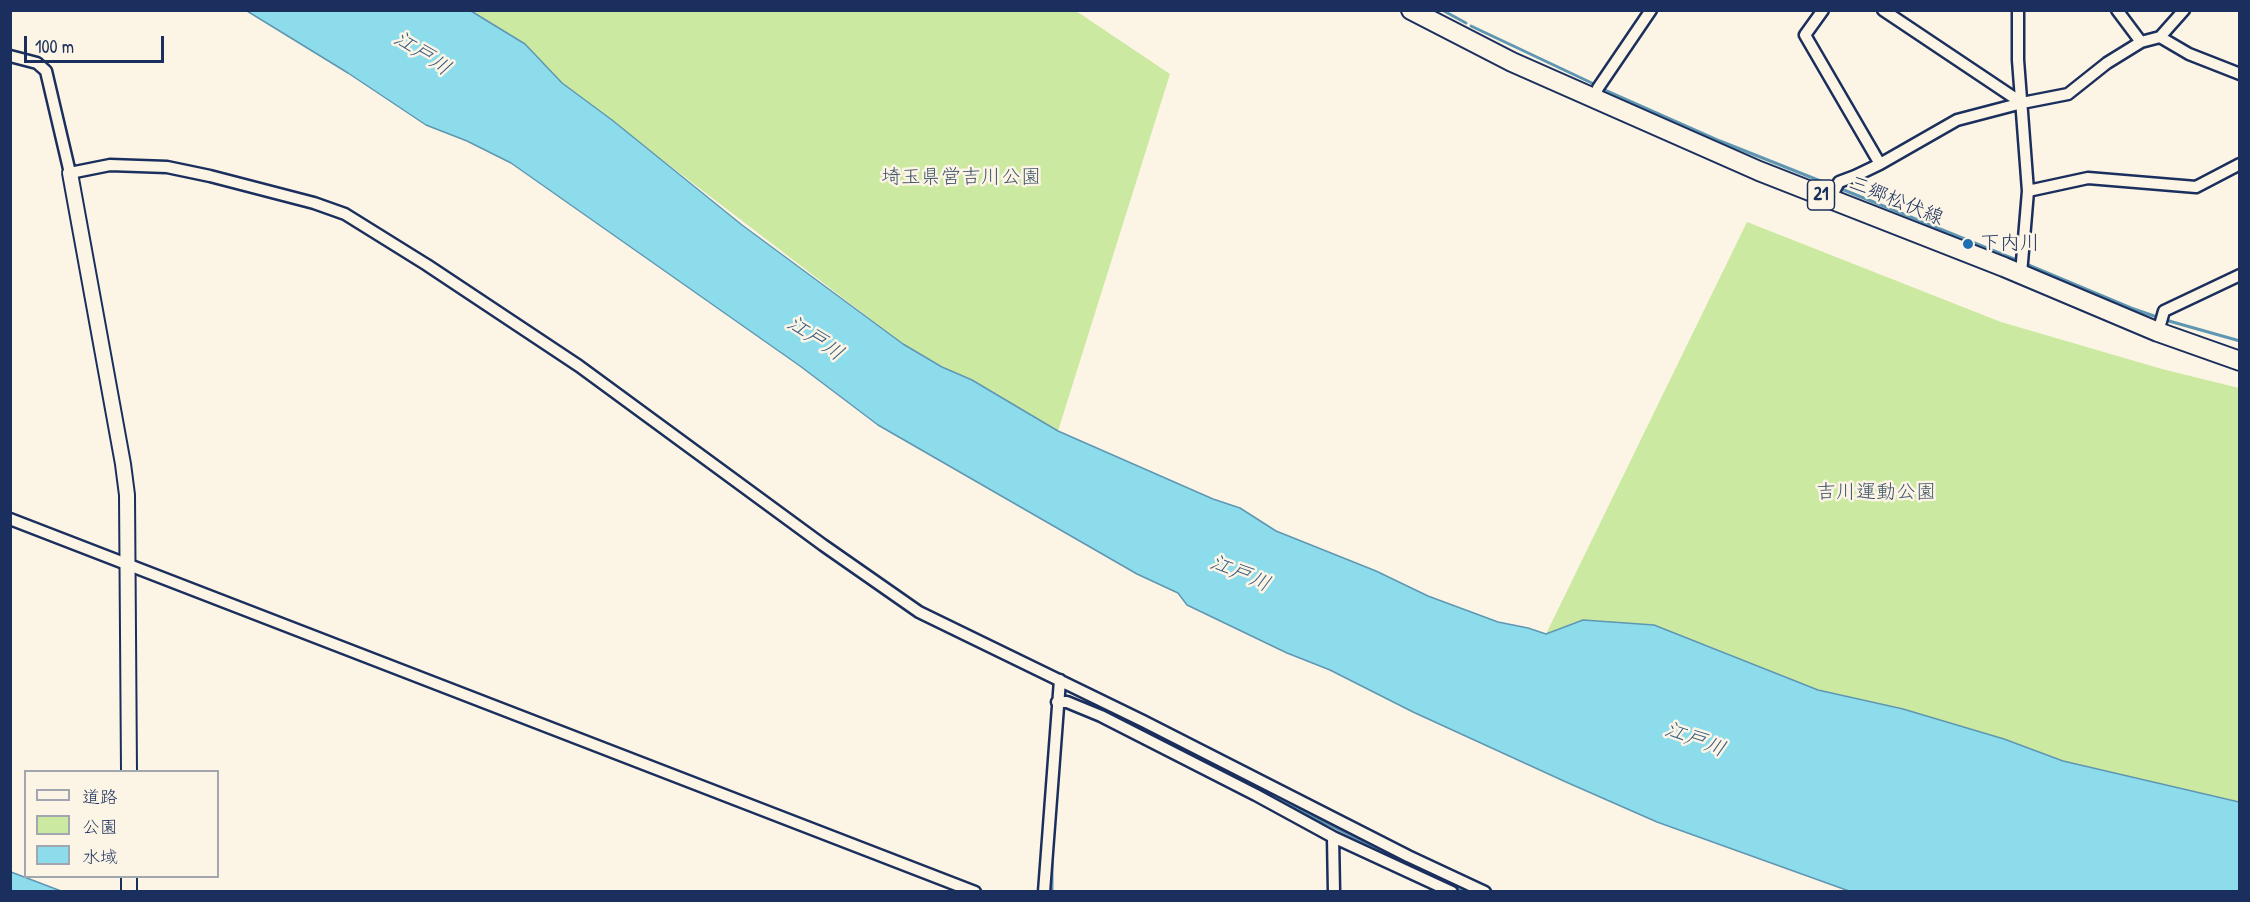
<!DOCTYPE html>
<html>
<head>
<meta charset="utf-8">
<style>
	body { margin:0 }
	#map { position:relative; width:2250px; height:902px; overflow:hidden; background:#fcf5e5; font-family:"Patrick Hand","Klee One",sans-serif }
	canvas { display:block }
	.frame { position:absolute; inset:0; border:12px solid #1b2f5e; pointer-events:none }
	.legend { position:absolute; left:24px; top:770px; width:195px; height:108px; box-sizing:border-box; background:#fcf5e5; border:2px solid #a2a6af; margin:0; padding:8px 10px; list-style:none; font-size:18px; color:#1b2f5e }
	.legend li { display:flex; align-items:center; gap:12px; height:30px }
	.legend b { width:30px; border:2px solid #a2a6af }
	.scale { position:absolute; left:24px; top:36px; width:140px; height:27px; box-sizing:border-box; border:3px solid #1b2f5e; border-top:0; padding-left:8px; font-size:18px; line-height:21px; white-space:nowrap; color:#1b2f5e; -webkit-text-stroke:4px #fcf5e5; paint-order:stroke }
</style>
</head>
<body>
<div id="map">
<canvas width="2250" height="902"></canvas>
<div class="frame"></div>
<ul class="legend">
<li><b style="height:8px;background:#fcf5e5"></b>道路</li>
<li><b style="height:16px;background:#cbe9a1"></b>公園</li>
<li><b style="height:16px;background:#8ddceb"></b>水域</li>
</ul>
<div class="scale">100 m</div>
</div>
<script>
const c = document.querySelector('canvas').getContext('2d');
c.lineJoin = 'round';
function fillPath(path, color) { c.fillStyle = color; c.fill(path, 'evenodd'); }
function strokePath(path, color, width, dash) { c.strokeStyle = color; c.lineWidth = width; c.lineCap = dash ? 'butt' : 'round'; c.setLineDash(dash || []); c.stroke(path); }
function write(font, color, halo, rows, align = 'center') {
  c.font = font + ' "Patrick Hand","Klee One",sans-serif'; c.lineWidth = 5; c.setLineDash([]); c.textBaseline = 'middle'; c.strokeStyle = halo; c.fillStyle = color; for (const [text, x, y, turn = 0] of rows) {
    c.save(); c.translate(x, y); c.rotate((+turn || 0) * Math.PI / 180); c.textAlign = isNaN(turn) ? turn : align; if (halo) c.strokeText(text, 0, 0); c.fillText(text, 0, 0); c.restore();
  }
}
fillPath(new Path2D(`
	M461 11H1076L1170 74 1058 431 903 344 562 83Z
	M1747 222 2001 322 2162 369 2239 388V804L2063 761 1818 690 1704 644 1546 634Z`), '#cbe9a1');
const water = new Path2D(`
	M247 11H471L525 44 562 83 612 120 742 225 903 344 942 367 972 380 1058 431 1213 499 1240 508 1276 531 1376 571 1428 596 1498 622 1528 628 1546 634 1583 620 1654 625 1818 690 1903 709 2004 739 2063 761 2239 802V891H1849L1657 822 1566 782 1413 712 1330 670 1287 653 1187 605 1178 593 1137 574 878 425 800 366 511 163 467 141 426 125 348 73Z
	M10 872H11L61 891H11Z`);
fillPath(water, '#8ddceb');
strokePath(water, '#5f97b3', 1.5);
strokePath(new Path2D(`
	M1442 10 1466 23
	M1471 26 1596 85
	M1605 90 1720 141 1833 186
	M1839 188 2019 261
	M2026 264 2131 308 2154 316
	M2169 321 2240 341
	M1061 698 1063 695 1082 703
	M1250 786 1466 892
	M1052 892V851`), '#5f97b3', 3);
const minor = new Path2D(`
	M1823 10 1805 35 1880 164
	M1883 10 2022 103
	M2018 10V60L2028 191 2021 274
	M2117 10 2141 42
	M2160 37 2189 54 2240 74
	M10 56 37 63 46 71 70 173 110 165 167 167 210 176 314 203 345 214 427 265 579 366 823 545 919 612 1143 721 1408 856 1485 892
	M1595 97 1598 88 1651 10
	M2028 191 2088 178 2196 187 2240 164
	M1830 199 1839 182 1855 176 1880 164 1957 120 2022 103 2068 94 2107 63 2141 42 2160 37 2184 10
	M2158 332 2164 311 2240 275
	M10 519 975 892
	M1057 702H1067L1101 716 1256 795 1333 837 1452 892
	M1333 837 1334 892
	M1044 892 1060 680`);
const tertiary = new Path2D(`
	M70 173 123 464 127 495 129 772
	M129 876V892`);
const primary = new Path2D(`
	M1411 10 1512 62 1759 171 2004 267 2158 332 2240 361`);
strokePath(minor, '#1b2f5e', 15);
strokePath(tertiary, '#1b2f5e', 18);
strokePath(primary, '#1b2f5e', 22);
strokePath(minor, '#fcf5e5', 10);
strokePath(tertiary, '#fcf5e5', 14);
strokePath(primary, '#fcf5e5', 18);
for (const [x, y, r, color] of [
	[1968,244,6,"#1f6fb2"]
]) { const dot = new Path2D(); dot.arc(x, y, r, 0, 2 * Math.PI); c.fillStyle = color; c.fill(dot); strokePath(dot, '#fcf5e5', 2); }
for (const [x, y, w] of [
	[1821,195,27]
]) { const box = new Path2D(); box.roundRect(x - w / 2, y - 15, w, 30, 4.5); c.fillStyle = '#fcf5e5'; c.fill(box); strokePath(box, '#1b2f5e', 1.5); }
write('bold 18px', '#1b2f5e', null, [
	["21",1821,195]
]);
write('20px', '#3e546b', '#fcf5e5', [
	["埼玉県営吉川公園",961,178],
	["吉川運動公園",1876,493]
]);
write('20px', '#1b2f5e', '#fcf5e5', [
	["三郷松伏線",1896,201,22]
]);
write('20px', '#1b2f5e', '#fcf5e5', [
	["下内川",1980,244]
], 'left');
write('italic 21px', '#385a81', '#fcf5e5', [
	["江戸川",422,54,33],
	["江戸川",815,339,34],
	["江戸川",1240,574,23],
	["江戸川",1695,740,21]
]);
</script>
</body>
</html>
